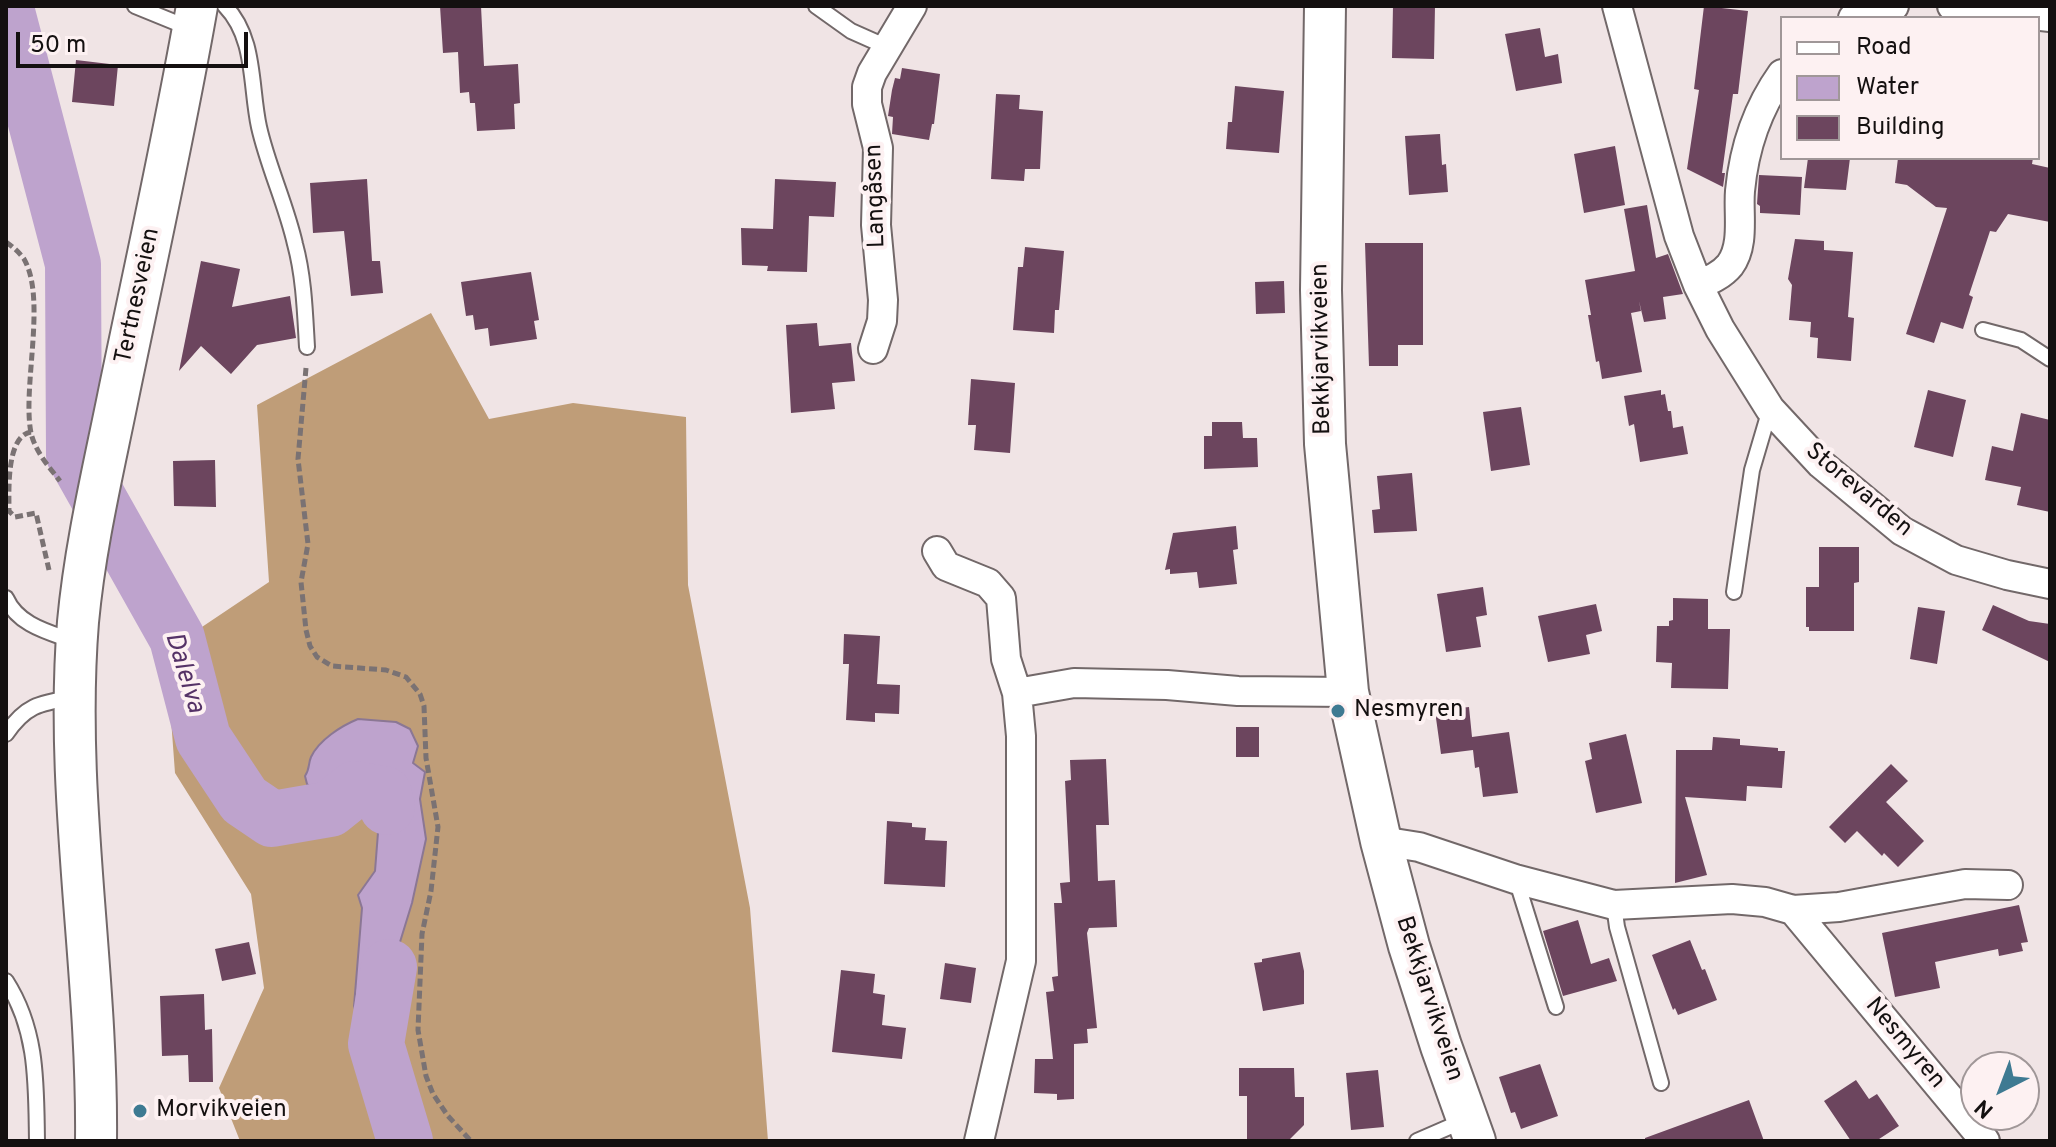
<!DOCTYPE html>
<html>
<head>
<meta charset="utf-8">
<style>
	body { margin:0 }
	#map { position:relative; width:2056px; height:1147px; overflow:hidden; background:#f0e4e5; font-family:Overpass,sans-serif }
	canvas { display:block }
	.frame { position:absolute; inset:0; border:8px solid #141010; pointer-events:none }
	.legend { position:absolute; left:1780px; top:16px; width:260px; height:144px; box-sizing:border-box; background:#fdf1f2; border:2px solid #a09798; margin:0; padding:10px 14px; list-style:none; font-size:24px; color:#141010 }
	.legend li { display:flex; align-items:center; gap:16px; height:40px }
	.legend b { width:40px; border:2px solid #a09798 }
	.north { position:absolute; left:1960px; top:1051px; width:80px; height:80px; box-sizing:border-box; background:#fdf1f2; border:2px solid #a09798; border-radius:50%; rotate:222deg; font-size:22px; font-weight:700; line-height:32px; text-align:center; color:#141010 }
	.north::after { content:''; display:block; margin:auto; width:28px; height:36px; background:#3e7a92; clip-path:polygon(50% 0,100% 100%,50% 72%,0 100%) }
	.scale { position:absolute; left:16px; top:32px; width:232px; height:36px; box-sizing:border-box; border:4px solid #141010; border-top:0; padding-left:10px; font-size:24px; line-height:28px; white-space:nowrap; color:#141010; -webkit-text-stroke:6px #fdf1f2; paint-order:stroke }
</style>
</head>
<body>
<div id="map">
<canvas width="2056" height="1147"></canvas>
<div class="frame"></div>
<ul class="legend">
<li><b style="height:10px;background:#fff"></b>Road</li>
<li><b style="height:22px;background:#bea3cd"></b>Water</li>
<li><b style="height:22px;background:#6c455e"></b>Building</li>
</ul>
<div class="north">N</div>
<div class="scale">50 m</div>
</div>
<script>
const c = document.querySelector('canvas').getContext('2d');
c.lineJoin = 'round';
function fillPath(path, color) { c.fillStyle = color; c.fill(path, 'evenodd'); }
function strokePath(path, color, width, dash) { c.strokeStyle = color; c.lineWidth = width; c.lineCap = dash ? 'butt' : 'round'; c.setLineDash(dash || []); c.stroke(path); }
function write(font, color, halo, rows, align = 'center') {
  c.font = font + ' Overpass,sans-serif'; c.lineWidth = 8; c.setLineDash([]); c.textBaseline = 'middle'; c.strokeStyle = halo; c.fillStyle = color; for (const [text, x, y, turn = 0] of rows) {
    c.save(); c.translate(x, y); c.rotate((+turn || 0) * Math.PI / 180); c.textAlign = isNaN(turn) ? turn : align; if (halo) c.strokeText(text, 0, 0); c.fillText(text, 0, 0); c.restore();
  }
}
fillPath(new Path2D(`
	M431 313 489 419 573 403 686 417 688 585 750 908 768 1141H240L219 1088 264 988 251 894 175 773 169 692 193 633 269 582 257 405ZM358 719 425 772 420 799 426 839 412 903 396 955 398 997 394 1021 395 1037 354 1006 362 908 358 895 375 871 380 807 368 801 346 809H330L305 776C310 769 308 764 311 757 319 740 341 726 358 719Z`), '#bf9d78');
const water = new Path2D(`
	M358 719 396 722 410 729 418 746 413 763 425 772 420 799 426 839 412 903 396 955 398 997 394 1021 395 1038 376 1044 364 1041 354 1006 362 908 358 895 375 871 380 807 368 801 346 809H330L307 784 305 776C310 769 308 764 311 757 319 740 341 726 358 719Z`);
fillPath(water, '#bea3cd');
strokePath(water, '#8b7794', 2);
strokePath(new Path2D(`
	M6 8 73 264 74 455 177 638 203 738 244 800 272 819 330 809 355 789 384 794 387 807
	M389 967 376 1044 405 1141`), '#bea3cd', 56);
fillPath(new Path2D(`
	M440 6H481L484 66 518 64 520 103 514 104 515 129 477 131 475 103H470L469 92 460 93 458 52 443 53Z
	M1393 6H1435L1434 59 1392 58Z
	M1704 6 1748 11 1738 94H1733L1722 173H1725L1723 187 1687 169 1699 90 1694 89Z
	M1540 28 1545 57 1558 54 1562 83 1516 91 1505 34Z
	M76 60 118 65 114 106 72 102Z
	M902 68 940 74 934 124H932L929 140 892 134 893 117 888 116 892 90 895 78 900 79Z
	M1235 86 1284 91 1279 153 1226 149 1228 122H1232Z
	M996 94 1020 95 1019 109 1043 111 1040 169H1025L1024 181 991 179Z
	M1440 134 1442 165 1446 164 1448 192 1409 195 1405 136Z
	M1615 146 1625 205 1584 213 1574 154Z
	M1808 158H1850L1846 190 1804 188Z
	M1898 158H2033L2032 164 2050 168V222L2008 214 1996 232 1990 231 1969 295 1973 297 1963 329 1941 322 1934 343 1906 334 1947 208 1936 207 1907 185 1895 183Z
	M1759 175 1802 177 1800 215 1760 213V206L1757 204Z
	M367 179 372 261H380L383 293 351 296 344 231 313 233 310 183Z
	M775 179 836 182 834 217 809 216 807 272 767 271 768 266 742 265 741 228 773 229Z
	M1647 205 1656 258 1668 254 1683 294 1663 297 1666 319 1644 322 1639 301 1641 311 1631 313 1642 372 1602 379 1599 361 1596 362 1588 315H1591L1585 280 1635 271 1624 209Z
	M1795 239 1824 241V250L1853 252 1848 317 1854 318 1851 361 1817 358 1818 338 1810 337 1811 322 1789 320 1792 285 1788 279Z
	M1365 243H1423V345H1398V366H1369Z
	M1025 247 1064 251 1059 310H1055L1054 333 1013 330 1018 267H1023Z
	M201 261 240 269 232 307 290 296 296 338 257 345 231 374 201 346 179 371Z
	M531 272 539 320 534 321 537 339 490 346 488 328 475 330 473 315 466 316 461 282Z
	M1284 281 1285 313 1256 314 1255 282Z
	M817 323 819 346 851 343 855 381 832 383 835 409 791 413 786 325Z
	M971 379 1015 383 1010 453 974 450 976 425H968Z
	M1661 390V395L1665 394 1668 411H1671L1673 428 1683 426 1688 454 1640 462 1634 424 1629 426 1624 396Z
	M1928 390 1966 400 1953 457 1914 447Z
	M1521 407 1530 465 1491 471 1483 412Z
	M2021 413 2050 420V512L2017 505 2021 487 1985 480 1992 446 2013 451Z
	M1212 422H1242L1243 438H1257L1258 467 1204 469V436H1212Z
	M215 460 216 507 174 506 173 461Z
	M1412 473 1417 531 1374 533 1372 510 1380 509 1377 476Z
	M1236 526 1238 549 1233 550 1237 584 1199 588 1197 572 1170 574V569L1165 570 1173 533Z
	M1819 547H1859V582L1854 583V631H1809V627H1806V587H1819Z
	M1483 587 1487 615 1476 617 1481 647 1446 652 1437 594Z
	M1673 598 1708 599V629H1730L1728 689 1671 688 1672 663 1656 662 1657 626H1669V621L1673 620Z
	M1596 604 1602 631 1586 635 1590 654 1548 662 1538 616Z
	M1993 605 2029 621 2050 624V662L1982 630Z
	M1918 607 1945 611 1937 664 1910 659Z
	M844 634 880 636 877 684 900 685 899 714 875 713V722L846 720 849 664H843Z
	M1469 707 1472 737 1509 732 1518 793 1483 797 1479 767 1475 768 1473 750 1441 754 1435 711Z
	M1236 727H1259V757H1236Z
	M1626 734 1642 803 1596 813 1585 761 1592 759 1589 743Z
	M1713 737 1740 739V745L1778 748V751H1785L1782 788 1747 786 1746 801 1685 797 1707 875 1675 883 1676 750H1712Z
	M1106 759 1109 825H1096L1098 881 1115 880 1117 927 1089 928 1087 933 1097 1028 1087 1029 1088 1043 1074 1044V1099L1057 1100V1094L1034 1093 1035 1059H1053L1046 992 1054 991 1052 977 1058 976 1054 903H1062L1060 883 1070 882 1065 781 1071 780 1070 760Z
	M1891 764 1908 781 1886 802 1924 841 1898 867 1884 853 1882 856 1857 831 1845 843 1829 827Z
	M887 821 912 823V827L926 828 925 840 947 841 945 887 884 884Z
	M2019 905 2028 942 2021 943 2023 951 1999 956 1998 949 1935 962 1940 988 1895 997 1882 933Z
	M1578 920 1591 964 1609 958 1617 981 1563 996 1543 931Z
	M1690 940 1702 970 1705 969 1717 1000 1678 1015 1675 1008 1673 1010 1652 955Z
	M249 942 256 974 222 981 215 949Z
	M1300 952 1304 971V1004L1263 1011 1254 963 1262 962V959Z
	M945 963 976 968 971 1003 940 999Z
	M841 970 875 974 873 993 885 995 882 1025 906 1028 902 1059 832 1052Z
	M204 994 205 1030 212 1029 213 1082H189L188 1055 162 1056 160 996Z
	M1540 1064 1558 1116 1521 1129 1515 1112 1511 1113 1499 1077Z
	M1239 1068H1294L1295 1097H1304V1125L1289 1140 1247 1139V1096H1239Z
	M1378 1070 1384 1127 1351 1130 1346 1073Z
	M1856 1080 1869 1099 1877 1094 1899 1126 1876 1141H1851L1824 1101Z
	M1749 1100 1764 1141H1645V1138Z`), '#6c455e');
const lane = new Path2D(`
	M135 6 189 28
	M225 6C256 38 250 86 259 127 268 167 286 204 295 244 304 277 305 313 307 347
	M816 6 851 31 887 47
	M1983 330 2021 340 2050 359
	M1734 592 1752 470 1770 409
	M6 598C18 625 48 632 73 641
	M6 734C25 706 39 703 71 698
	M1516 879 1556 1007
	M1614 905 1617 927 1661 1083
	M6 981C38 1031 36 1084 37 1141
	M1417 1141 1463 1121`);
const street = new Path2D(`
	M1617 6 1679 236 1698 285 1720 329 1770 409 1821 464 1902 531 1956 560 2007 575 2050 584
	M1952 6 2050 17
	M1853 18 1894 6
	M1698 285C1710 280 1722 275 1730 265 1745 245 1738 214 1740 191 1744 148 1757 109 1782 74
	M873 349 882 321 883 300 876 225 878 148 867 104V87L872 73 912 6
	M937 551 946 566 988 583 1001 598 1006 659 1017 693
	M1381 841 1419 847 1515 879 1614 905 1732 899 1765 902 1793 910 1985 1141
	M1793 910 1839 907 1965 884 2008 885
	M979 1141 1021 961V736L1017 693 1074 683 1167 685 1238 691 1348 692`);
const secondary = new Path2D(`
	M1325 6 1321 290 1325 444 1348 692 1381 841 1409 946 1441 1046 1475 1141
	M96 1141C98 968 64 795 78 622 85 546 103 471 118 397 145 266 174 137 197 6`);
strokePath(lane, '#726869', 18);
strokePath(street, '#726869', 32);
strokePath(secondary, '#726869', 44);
strokePath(new Path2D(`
	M6 242C13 247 19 252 24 259 47 299 22 387 31 433 35 451 49 467 60 481
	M306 368 298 459 308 544 301 582 306 630 310 646 317 657 332 666 386 670 406 677 420 694 424 706 426 758 438 827 431 891 422 934 418 1030 426 1076 433 1094 448 1116 471 1141
	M31 432C6 436 9 491 9 511L15 517 36 513 49 570`), '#7a7273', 5, [8, 4]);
strokePath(lane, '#fff', 14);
strokePath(street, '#fff', 28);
strokePath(secondary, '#fff', 40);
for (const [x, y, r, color] of [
	[1338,711,8,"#3e7a92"],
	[140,1111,8,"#3e7a92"]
]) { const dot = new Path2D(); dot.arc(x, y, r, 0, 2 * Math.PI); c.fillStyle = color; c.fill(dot); strokePath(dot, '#fdf1f2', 3); }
write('24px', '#141010', '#fdf1f2', [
	["Langåsen",877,196,-92],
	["Tertnesveien",139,296,-78],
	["Bekkjarvikveien",1323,349,-91],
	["Storevarden",1858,491,40],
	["Bekkjarvikveien",1428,999,72],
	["Nesmyren",1904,1044,50]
]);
write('24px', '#141010', '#fdf1f2', [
	["Nesmyren",1354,711],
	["Morvikveien",156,1111]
], 'left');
write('italic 26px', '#553267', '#fdf1f2', [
	["Dalelva",183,673,73]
]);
</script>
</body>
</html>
